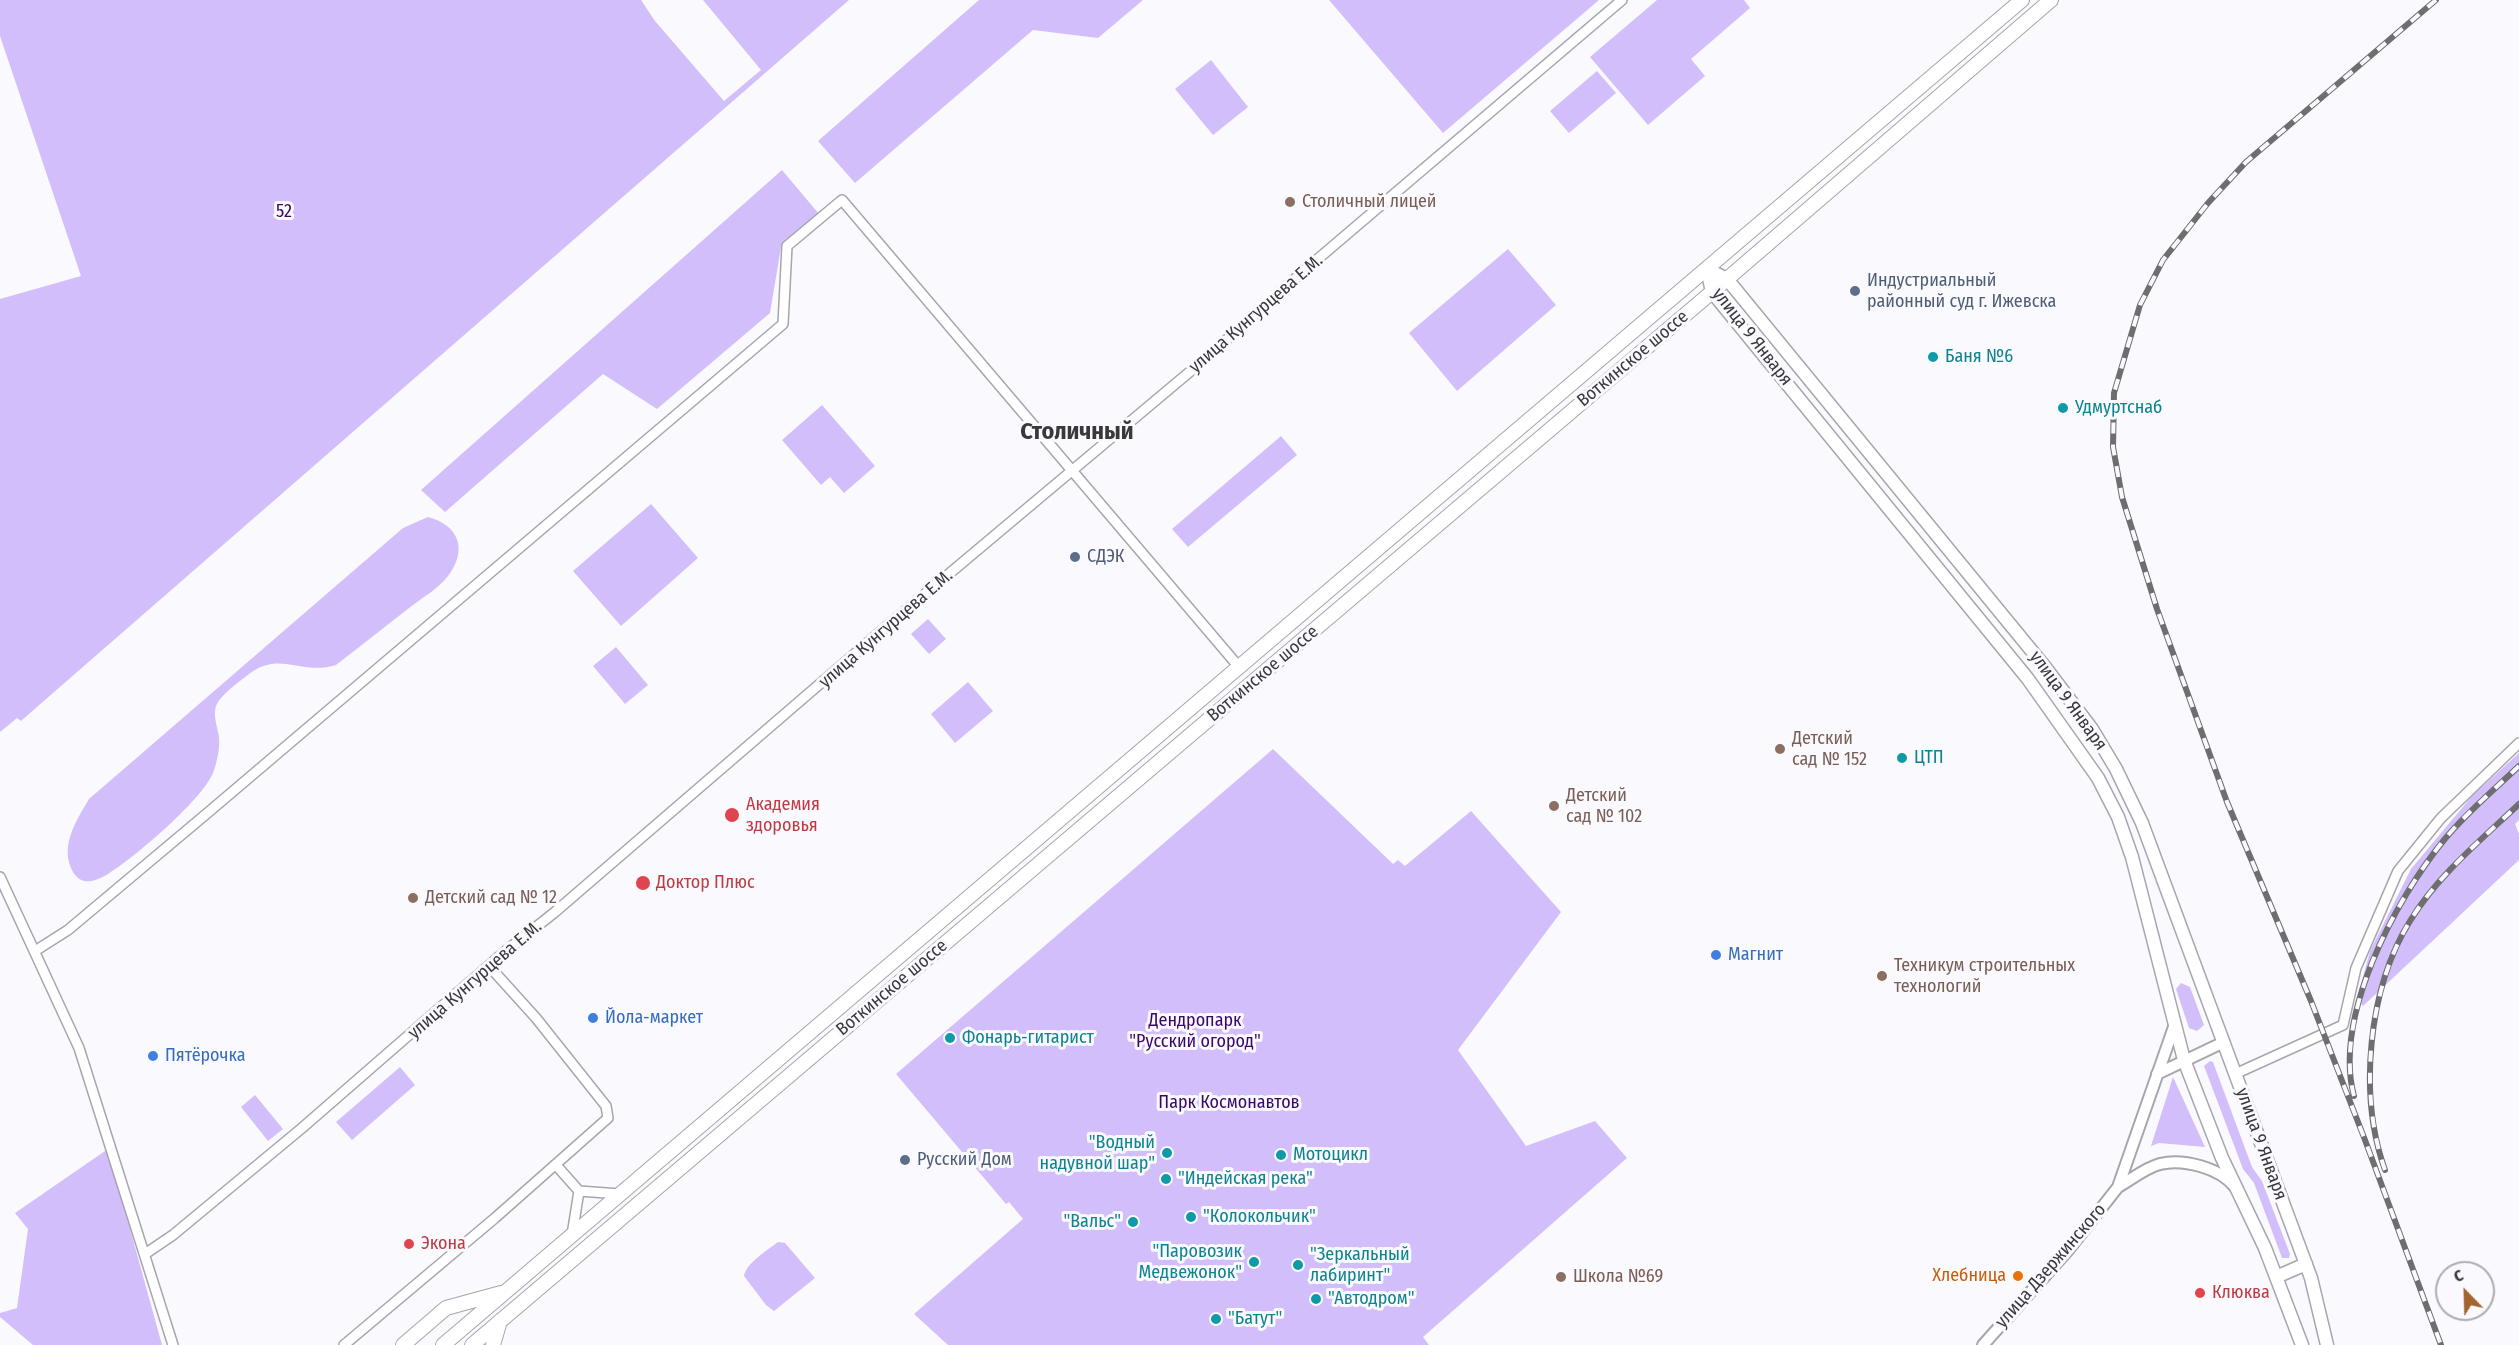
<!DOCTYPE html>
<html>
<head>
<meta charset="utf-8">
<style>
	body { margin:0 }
	#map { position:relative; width:2519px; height:1345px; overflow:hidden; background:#faf9fe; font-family:"Fira Sans Condensed",sans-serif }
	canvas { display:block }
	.north { position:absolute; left:2435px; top:1261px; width:60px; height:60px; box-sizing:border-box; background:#faf9fe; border:2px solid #adacb0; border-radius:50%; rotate:337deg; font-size:16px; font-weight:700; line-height:24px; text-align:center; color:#39383b }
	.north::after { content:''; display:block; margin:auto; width:21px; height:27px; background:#a4642d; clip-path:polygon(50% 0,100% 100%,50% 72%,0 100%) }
</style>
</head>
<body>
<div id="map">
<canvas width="2519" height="1345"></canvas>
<div class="north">С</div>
</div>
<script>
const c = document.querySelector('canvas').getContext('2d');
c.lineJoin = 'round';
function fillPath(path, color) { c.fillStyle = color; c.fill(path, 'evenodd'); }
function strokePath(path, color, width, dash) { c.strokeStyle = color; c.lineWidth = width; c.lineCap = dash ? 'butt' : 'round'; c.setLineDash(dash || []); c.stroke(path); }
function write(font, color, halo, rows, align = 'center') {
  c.font = font + ' "Fira Sans Condensed",sans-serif'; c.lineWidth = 6; c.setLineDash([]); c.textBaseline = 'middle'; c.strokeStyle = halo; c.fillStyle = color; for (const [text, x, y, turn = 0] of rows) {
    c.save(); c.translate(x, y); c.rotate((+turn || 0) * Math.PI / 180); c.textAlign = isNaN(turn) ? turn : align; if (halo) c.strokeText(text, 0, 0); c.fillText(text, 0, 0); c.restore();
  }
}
fillPath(new Path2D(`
	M0 0H641L655 21 724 101 761 70 703 0H849L30 713 21 721 17 718 0 732V299L81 276 0 36Z
	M979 0H1143L1098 38 1033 30 855 183 818 141Z
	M1329 0H1599L1443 133Z
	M1657 0H1744L1750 8 1691 59 1705 76 1648 125 1590 57Z
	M1211 60 1248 107 1213 135 1175 89Z
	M1597 71 1616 93 1569 133 1550 111Z
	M782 170 819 214 781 247 770 313 657 409 603 374 445 512 421 490Z
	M1508 249 1556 305 1457 391 1409 333Z
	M822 405 875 466 844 493 830 477 821 485 782 440Z
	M1281 436 1297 455 1188 547 1172 529Z
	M651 504 698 558 621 626 573 571Z
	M428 517C459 525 468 550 448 576 439 588 425 596 413 605 387 625 362 645 336 665 302 676 280 650 249 674 240 681 229 689 221 698 210 710 217 723 219 737 220 749 217 762 213 773 201 801 135 857 108 874 96 881 82 887 73 872 59 847 76 821 89 799L403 528Z
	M928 619 946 639 929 654 911 634Z
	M616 647 648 685 625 704 593 666Z
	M968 682 993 711 955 743 931 714Z
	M1273 749 1393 864 1398 860 1405 866 1471 811 1561 912 1458 1050 1526 1146 1595 1121 1627 1158 1423 1337 1429 1345H948L914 1314 1023 1219 1009 1202 1006 1204 896 1074Z
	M2519 753V820L2515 824 2519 834V860L2363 1006 2357 999 2370 951 2411 869 2472 796Z
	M2181 983 2190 987 2204 1025 2197 1031 2189 1028 2176 989Z
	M2210 1061 2213 1062 2252 1167 2262 1181 2290 1254 2289 1258H2282L2254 1183 2243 1169 2204 1066Z
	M400 1067 415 1085 352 1140 336 1122Z
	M2173 1077 2205 1147 2159 1143 2151 1146Z
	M255 1095 283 1129 268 1141 241 1107Z
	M108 1149 162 1345H33L0 1317V1313L17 1308 28 1229 15 1213Z
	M778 1242 785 1243 815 1278 774 1311 766 1305 744 1276C746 1263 768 1250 778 1242Z`), '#d1befb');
const minor = new Path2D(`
	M0 877 79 1048 173 1345
	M35 951 68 930 211 810 783 324 787 246 842 200 1239 667
	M2235 1074 2343 1025 2356 968 2398 871 2441 818 2519 743
	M556 1165 579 1191 572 1235
	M579 1191 620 1194
	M145 1254 173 1235 302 1128 502 954 555 912 894 620 1205 359 1306 269 1622 0
	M344 1345 495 1218 608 1118 606 1106 536 1018 489 966`);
const tertiary = new Path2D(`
	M2157 1074 2224 1042
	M2118 1187C2132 1179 2145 1168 2160 1164 2183 1158 2220 1168 2235 1187
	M1983 1345 2069 1249 2118 1187 2175 1024`);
const secondary = new Path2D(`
	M1707 269 1727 279 2045 667 2092 729 2116 769 2142 823 2311 1278 2327 1345
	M1707 269 1712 292 2028 679 2098 778 2118 817 2132 857 2184 1060 2222 1158 2265 1248 2302 1345
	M2276 1277 2306 1264`);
const primary = new Path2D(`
	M403 1345 446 1308 501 1293
	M443 1345 2022 0
	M472 1345 1712 292 2051 0
	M493 1345 500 1321`);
strokePath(minor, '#a7a5ad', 12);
strokePath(tertiary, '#a7a5ad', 14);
strokePath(secondary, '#a7a5ad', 15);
strokePath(primary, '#a7a5ad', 16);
strokePath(minor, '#fff', 9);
strokePath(tertiary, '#fff', 10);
strokePath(secondary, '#fff', 12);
strokePath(primary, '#fff', 14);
const rail = new Path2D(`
	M2436 0 2246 162 2208 203 2163 260 2140 305 2114 393 2113 447 2122 497 2157 609 2227 802 2311 1001 2365 1140 2441 1345
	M2354 1096C2333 1017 2395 900 2444 840 2466 813 2494 790 2519 766
	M2385 1170C2358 1095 2368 989 2410 921 2438 875 2481 840 2519 804`);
strokePath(rail, '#6e6d70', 6);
strokePath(rail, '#faf9fe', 4, [11]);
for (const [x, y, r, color] of [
	[1290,202,6,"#8d6e63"],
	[1855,291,6,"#5c6f8a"],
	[1933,357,6,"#0f9aa8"],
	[2063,408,6,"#0f9aa8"],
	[1075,557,6,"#5c6f8a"],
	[1780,749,6,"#8d6e63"],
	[1902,758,6,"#0f9aa8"],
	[1554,806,6,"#8d6e63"],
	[732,815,8,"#e0444e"],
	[643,883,8,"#e0444e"],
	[413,898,6,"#8d6e63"],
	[1716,955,6,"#3f7fe0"],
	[1882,976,6,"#8d6e63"],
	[593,1018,6,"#3f7fe0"],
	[950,1038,6,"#0f9aa8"],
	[153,1056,6,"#3f7fe0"],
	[1167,1153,6,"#0f9aa8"],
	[1281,1155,6,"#0f9aa8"],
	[905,1160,6,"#5c6f8a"],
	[1166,1179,6,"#0f9aa8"],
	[1191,1217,6,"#0f9aa8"],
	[1133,1222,6,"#0f9aa8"],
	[409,1244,6,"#e0444e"],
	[1254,1262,6,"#0f9aa8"],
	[1298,1265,6,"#0f9aa8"],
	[2018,1276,6,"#e8710a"],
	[1561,1277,6,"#8d6e63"],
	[2200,1293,6,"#e0444e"],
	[1316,1299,6,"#0f9aa8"],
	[1216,1319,6,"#0f9aa8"]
]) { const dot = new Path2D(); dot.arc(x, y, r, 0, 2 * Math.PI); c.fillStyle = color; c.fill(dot); strokePath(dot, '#faf9fe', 2); }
write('18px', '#785e54', '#faf9fe', [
	["Столичный лицей",1302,202],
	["Детский",1792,739],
	["сад № 152",1792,760],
	["Детский",1566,796],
	["сад № 102",1566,817],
	["Детский сад № 12",425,898],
	["Техникум строительных",1894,966],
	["технологий",1894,987],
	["Школа №69",1573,1277]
], 'left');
write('18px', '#390669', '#faf9fe', [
	["52",284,212],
	["Дендропарк",1195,1021],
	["\"Русский огород\"",1195,1042],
	["Парк Космонавтов",1229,1103]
]);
write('18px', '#4e5e75', '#faf9fe', [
	["Индустриальный",1867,281],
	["районный суд г. Ижевска",1867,302],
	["СДЭК",1087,557],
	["Русский Дом",917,1160]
], 'left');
write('18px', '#39383b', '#faf9fe', [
	["улица Кунгурцева Е.М.",1256,314,-41],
	["улица 9 Января",1752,337,52],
	["Воткинское шоссе",1633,359,-40],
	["улица Кунгурцева Е.М.",886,629,-41],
	["Воткинское шоссе",1263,674,-40],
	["улица 9 Января",2068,701,54],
	["улица Кунгурцева Е.М.",475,980,-41],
	["Воткинское шоссе",892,988,-40],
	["улица 9 Января",2261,1144,70],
	["улица Дзержинского",2051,1266,-49]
]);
write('18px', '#0d838f', '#faf9fe', [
	["Баня №6",1945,357],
	["Удмуртснаб",2075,408],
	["ЦТП",1914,758],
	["Фонарь-гитарист",962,1038],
	["\"Водный",1155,1143,"right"],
	["надувной шар\"",1155,1164,"right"],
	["Мотоцикл",1293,1155],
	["\"Индейская река\"",1178,1179],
	["\"Колокольчик\"",1203,1217],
	["\"Вальс\"",1121,1222,"right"],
	["\"Паровозик",1242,1252,"right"],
	["Медвежонок\"",1242,1273,"right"],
	["\"Зеркальный",1310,1255],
	["лабиринт\"",1310,1276],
	["\"Автодром\"",1328,1299],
	["\"Батут\"",1228,1319]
], 'left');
write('18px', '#be3a42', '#faf9fe', [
	["Академия",746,805],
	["здоровья",746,826],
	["Доктор Плюс",656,883],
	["Экона",421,1244],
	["Клюква",2212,1293]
], 'left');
write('18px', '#366cbe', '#faf9fe', [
	["Магнит",1728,955],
	["Йола-маркет",605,1018],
	["Пятёрочка",165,1056]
], 'left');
write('18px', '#c56008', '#faf9fe', [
	["Хлебница",2006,1276]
], 'right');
write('bold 24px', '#39383b', '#faf9fe', [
	["Столичный",1077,432]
]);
</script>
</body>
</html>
